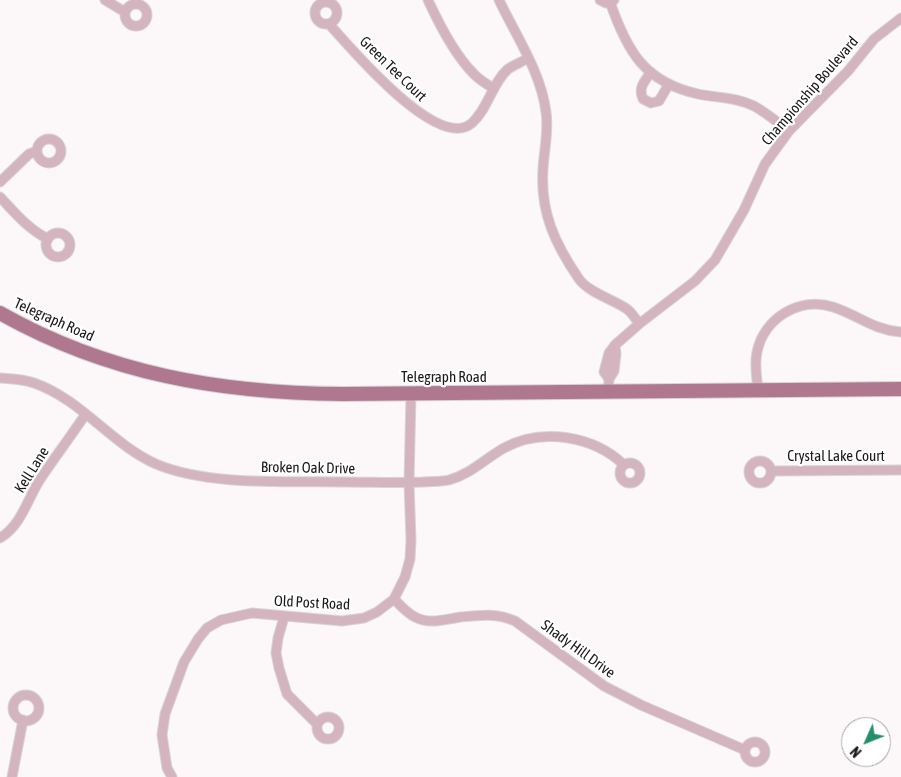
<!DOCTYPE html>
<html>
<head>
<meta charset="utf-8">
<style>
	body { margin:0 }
	#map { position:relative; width:901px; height:777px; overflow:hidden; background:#fcf8f9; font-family:"Asap Condensed",sans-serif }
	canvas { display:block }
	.north { position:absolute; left:841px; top:717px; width:50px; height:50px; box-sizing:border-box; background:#fff; border:1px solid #a3a3a3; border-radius:50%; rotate:226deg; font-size:14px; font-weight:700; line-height:20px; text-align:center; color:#1a1819 }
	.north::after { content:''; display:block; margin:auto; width:18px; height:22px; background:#248e6c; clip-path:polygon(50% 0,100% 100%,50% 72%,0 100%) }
</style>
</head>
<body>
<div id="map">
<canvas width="901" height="777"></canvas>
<div class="north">N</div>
</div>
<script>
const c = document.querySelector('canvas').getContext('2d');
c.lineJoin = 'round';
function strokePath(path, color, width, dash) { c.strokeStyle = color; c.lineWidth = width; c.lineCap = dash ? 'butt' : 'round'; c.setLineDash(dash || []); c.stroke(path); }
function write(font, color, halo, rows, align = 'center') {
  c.font = font + ' "Asap Condensed",sans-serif'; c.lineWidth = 4.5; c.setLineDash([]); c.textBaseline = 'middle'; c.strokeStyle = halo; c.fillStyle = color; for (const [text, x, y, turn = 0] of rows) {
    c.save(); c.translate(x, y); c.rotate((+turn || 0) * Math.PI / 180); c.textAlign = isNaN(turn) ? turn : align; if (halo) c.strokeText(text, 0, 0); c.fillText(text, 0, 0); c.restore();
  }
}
const street = new Path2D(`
	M105 0 125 12
	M428 0C439 24 454 54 473 73 479 80 487 84 494 89
	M499 0C516 36 541 72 546 112 549 131 544 150 543 169 540 212 555 244 579 279 588 292 614 300 627 309 632 313 636 319 639 324
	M600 0 606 3 614 0
	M315 13a11 11 0 1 1 22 0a11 11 0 1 1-22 0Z
	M610 2C627 51 644 82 698 94 717 98 736 97 754 106 767 113 778 123 789 131
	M125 15a11 11 0 1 1 22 0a11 11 0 1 1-22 0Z
	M329 24C350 47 438 153 472 123 488 109 492 83 508 69 514 65 522 62 528 58
	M651 72C644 82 638 88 643 99L651 103 659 101 669 84
	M37 151a12 12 0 1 1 24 0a12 12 0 1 1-24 0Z
	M0 182 29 154 37 151
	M0 197C15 213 28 229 48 239
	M46 245a12 12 0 1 1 24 0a12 12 0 1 1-24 0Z
	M0 378C11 379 23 379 34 383 81 399 111 444 156 464 208 486 287 481 343 482 370 482 396 483 423 482 432 481 441 482 449 480 471 474 486 458 504 448 542 427 594 436 624 465
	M609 379 604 372 609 353 615 345
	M758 391C757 378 754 365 757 352 764 318 800 296 833 307 858 315 873 330 901 332
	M608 392 609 379 614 371 616 354 615 345 639 324 695 281 715 260 744 210 765 164 789 131 848 71 874 39 901 18
	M749 472a11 11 0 1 1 22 0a11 11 0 1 1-22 0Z
	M620 473a10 10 0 1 1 20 0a10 10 0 1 1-20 0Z
	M772 471 901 470
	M0 538C22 525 27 499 41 478 55 457 71 436 85 415
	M394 599C400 605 407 613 415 617 430 625 445 619 461 617 480 615 497 613 515 621L604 686 641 705 745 750
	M284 617 278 638 276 653 279 668 287 694 317 724
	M13 708a13 13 0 1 1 26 0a13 13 0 1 1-26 0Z
	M317 728a11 11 0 1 1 22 0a11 11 0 1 1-22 0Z
	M745 752a10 10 0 1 1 20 0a10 10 0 1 1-20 0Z
	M12 777 23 720
	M172 777 167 768 162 735 165 714 184 662 198 639 207 628 221 620 252 613 342 621 364 618 377 612 394 599 405 577 410 559 411 540 409 483 411 394`);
const primary = new Path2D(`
	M0 313C108 374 220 393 342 394L901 389`);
strokePath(street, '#d8d4d5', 11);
strokePath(primary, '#d8d4d5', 16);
strokePath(street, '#d4b4bf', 9);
strokePath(primary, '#b0788e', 14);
write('15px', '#1a1819', '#fff', [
	["Green Tee Court",393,69,44],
	["Championship Boulevard",810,91,-49],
	["Telegraph Road",54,320,24],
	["Telegraph Road",444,377],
	["Crystal Lake Court",836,456],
	["Broken Oak Drive",308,468,1],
	["Kell Lane",32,470,-58],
	["Old Post Road",312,603,3],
	["Shady Hill Drive",578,649,36]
]);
</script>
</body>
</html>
